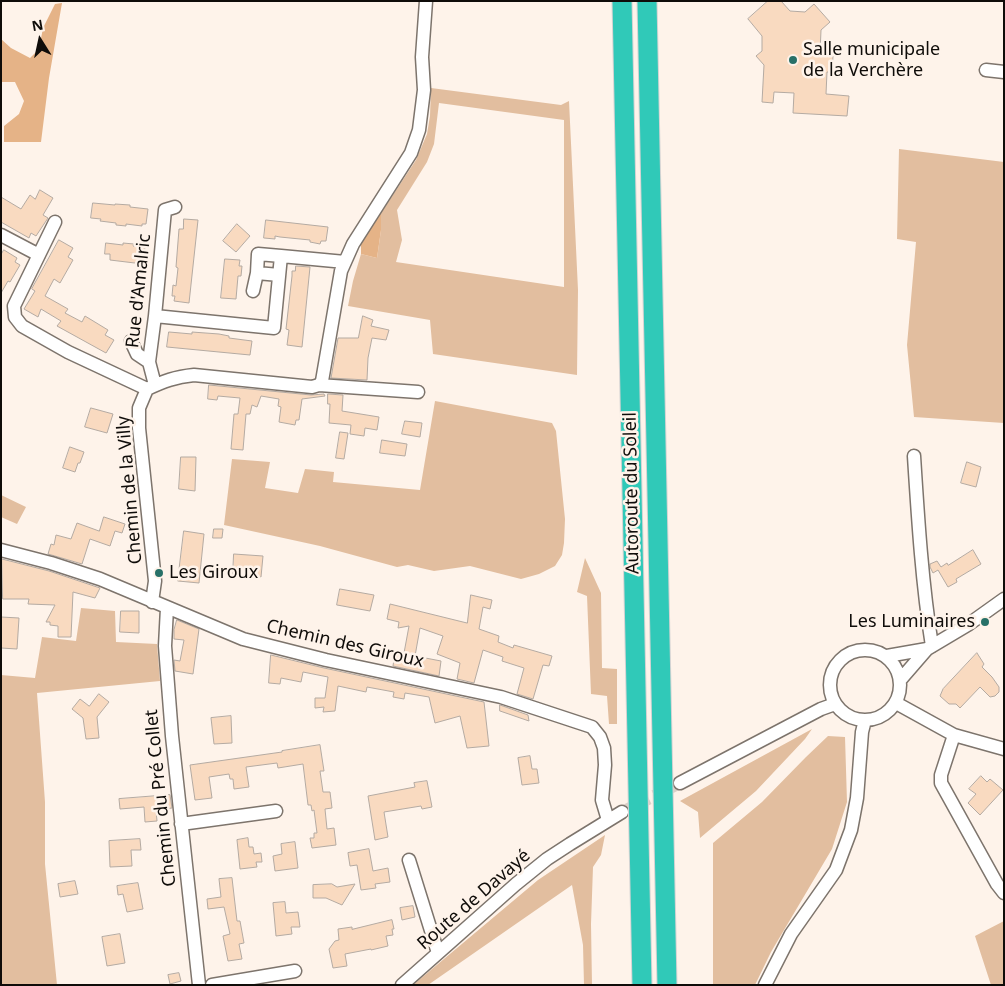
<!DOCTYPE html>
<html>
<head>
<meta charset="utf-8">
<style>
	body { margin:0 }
	#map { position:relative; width:1005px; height:986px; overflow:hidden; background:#fef3ea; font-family:"Noto Sans",sans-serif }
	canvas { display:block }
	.frame { position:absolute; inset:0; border:2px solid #0f0c09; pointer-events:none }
	.north { position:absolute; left:15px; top:15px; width:50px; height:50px; -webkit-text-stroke:4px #fef3ea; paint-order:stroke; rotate:350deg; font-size:14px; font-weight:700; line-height:20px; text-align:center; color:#0f0c09 }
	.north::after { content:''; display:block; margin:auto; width:18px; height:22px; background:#0f0c09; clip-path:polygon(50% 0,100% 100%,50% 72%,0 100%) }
</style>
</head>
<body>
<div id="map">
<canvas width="1005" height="986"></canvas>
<div class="frame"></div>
<div class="north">N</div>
</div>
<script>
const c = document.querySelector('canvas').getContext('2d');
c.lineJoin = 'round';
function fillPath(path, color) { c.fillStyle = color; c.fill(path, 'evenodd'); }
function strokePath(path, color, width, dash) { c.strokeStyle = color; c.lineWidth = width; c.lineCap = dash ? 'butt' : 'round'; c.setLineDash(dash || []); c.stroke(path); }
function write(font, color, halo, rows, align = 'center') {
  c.font = font + ' "Noto Sans",sans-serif'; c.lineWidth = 5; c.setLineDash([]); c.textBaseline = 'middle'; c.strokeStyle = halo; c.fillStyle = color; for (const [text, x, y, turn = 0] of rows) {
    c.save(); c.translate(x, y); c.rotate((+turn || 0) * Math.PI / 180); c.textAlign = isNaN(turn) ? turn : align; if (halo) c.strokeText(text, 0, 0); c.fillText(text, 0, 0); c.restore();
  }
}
fillPath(new Path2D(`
	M431 88 561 105 569 101 578 290 577 375 433 354 430 320 348 306 353 281 361 254 377 258 381 230V213L416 160 427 134 430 116ZM439 103 564 120V287L396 262 402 240 397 210 427 162 434 144Z
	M899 149 1004 162V423L914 417 907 345 916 242 897 239Z
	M435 401 552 423 556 431 565 519 564 543 562 555 555 566 539 574 521 579 470 566 434 571 408 565 397 567 320 546 224 525 232 459 270 462 265 488 298 493 305 469 334 472 333 482 420 490Z
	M1 495 26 507 17 524 1 517Z
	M585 558 601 593 602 668 617 669V724H609L607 696 591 694 587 596 577 592Z
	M81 608 115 611 116 642 157 644 160 681 37 693 45 802V864L57 985H1V675L35 678 42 637 76 641Z
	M812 729 805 739 756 791 700 838 698 812 680 801Z
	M828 736 845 737 847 802 832 849 771 952 755 985H713V843L762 802 806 757Z
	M605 835 601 855 593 867 591 924 592 985H584L583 945 572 885 428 985H413L538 880Z
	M1004 921V985H991L975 936Z`), '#e2be9f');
fillPath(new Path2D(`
	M62 3 49 78 41 142H4V126L19 114 24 101 15 82H1V39L11 48 30 58 39 49 43 28 55 4Z
	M381 213V230L377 258 361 254V244L375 219Z`), '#e5b387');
const building = new Path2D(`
	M768 1H781L790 11 805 12 814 4 830 22 821 30 820 54 833 56 832 72H827L826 94 849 96 847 116 793 113 794 93 774 92 773 103 762 102 764 65 756 56 762 51V36L748 19Z
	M40 190 53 198 43 215 48 218 36 236 31 233 29 238 1 222V197L21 209 30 195 35 199Z
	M93 203 115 205V204L130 205V207L148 209 146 224H142V226L126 224V226L116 225V223L100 221 101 219 91 218Z
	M184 219 198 220 189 303 174 301 175 296H172L173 285 176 286 178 268 176 267 179 229H183Z
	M266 220 328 227 326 241H321L320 244 310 242V240L280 237 275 236V239L264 238Z
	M237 224 250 236 236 252 223 241Z
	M59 240 73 248 68 257 73 260 60 283 54 279 45 296 68 309 65 313 82 322 85 316 108 330 105 335 114 340 106 353 57 326 61 321 41 309 38 317 24 309 35 291 32 289Z
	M106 243 123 245V243L134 244 133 246 145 247 143 264 110 260V254H105Z
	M4 250 17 258 15 262 20 265 10 282 8 281 1 293V255Z
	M225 259 240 260 239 266H242L241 276H238L236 299 221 298Z
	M296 266 310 267 302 347 287 345 289 330 286 329 292 276V271H295Z
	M363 316 373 320 371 326 389 330 386 340 372 338 368 358 367 380 331 378 338 338H358Z
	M169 332 192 334V332L219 334 229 336V338L252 341 250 355 167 347Z
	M209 385 311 395 324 394 325 396 302 399 299 420H296L295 425 279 422 281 407 278 406 279 399 261 396 257 407 252 405 250 414H246L243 450 231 449 234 414H238L240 398 218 396 217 400 208 399Z
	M328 394 343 395 342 411 379 417 377 430 365 428 364 436 350 434 351 425 329 423 330 404H328Z
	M91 408 113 414 107 433 85 427Z
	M405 421 422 423 420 437 402 434Z
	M340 432 348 433 344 459 336 458Z
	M382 440 407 444 405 456 380 453Z
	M70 447 84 452 80 463H78L75 472 63 468Z
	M181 457H196L195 491 179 489Z
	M967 462 981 467 976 487 961 483Z
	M104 517 125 524 122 533 115 531 110 546 90 539 82 564 48 554 51 544 54 545 56 535 71 539 77 523 99 531Z
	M214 529H223L222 538H213Z
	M184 531 204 534 199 583 178 581Z
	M973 550 981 564 956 579 957 582 948 587 938 570 933 573 930 567V564L937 561 941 567 947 563 948 565Z
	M234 554 263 556 261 577 233 575Z
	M2 559 49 571 100 588 95 598 73 592 71 637H58V626L50 625V622H46L55 605 28 604 29 599H3Z
	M340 589 374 595 370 611 337 605Z
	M471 595 492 600 490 609 483 607 479 629 499 636 498 642 513 648 514 645 552 656 549 666 543 665 533 699 517 694 524 668 502 661 503 657 483 650 474 683 457 679 460 663 437 654 443 636 420 628 415 656 441 661 439 676 393 666 395 652 404 653 409 626 398 628 399 622 387 619 390 604 467 623Z
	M121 611H139V633L120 632Z
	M1 617 19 618 17 649 1 648Z
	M177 620 199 629 193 674 175 671 174 660 180 661 184 640 174 639V630Z
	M977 653 984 664 982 667 992 677 999 687V692L995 696 990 697 980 687 960 708 956 704H949L940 696 943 689Z
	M271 655 324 668 484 702 489 746 467 748 460 716 435 723 429 697 405 693 404 699 393 697 394 692 367 687 366 692 338 686 335 711 323 712 324 707 315 708V698H325L328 677 303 672 301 682 281 678 280 684 269 683Z
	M99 694 109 702 97 717 99 738 86 739 83 718 72 709 80 699 89 706Z
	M500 705 528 715 529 721 500 711Z
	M231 716 232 743 214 744 211 718Z
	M320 745 324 771H320L323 792H330L332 808 325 809 327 829 334 828 336 845 312 848 310 838H314V833H317L314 810 312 811 311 805H308L303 764 278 768 277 763 246 767 249 787 234 789 233 779H230L229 774 209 777 212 798 195 800 190 765 282 752V751Z
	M530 756 532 769H537L539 783 522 785 518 758Z
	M981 776 987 782 990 779 1003 790 980 815 968 803 976 794 969 789Z
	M427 781 432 807 422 809 421 806 384 812 388 837 375 840 368 796 415 787 414 783Z
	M170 795 172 808 156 810 157 821 145 822 144 807 120 809 119 799Z
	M248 838 249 847H253L254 854 261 853 262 862H256L257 867 240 869 237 840Z
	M140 839 141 850H131L132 866 110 867 109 841Z
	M295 842 298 868 275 871 273 856 282 854 281 844Z
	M369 849 373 871 388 868 390 882 375 884 376 888 361 890 357 865 350 866 348 853Z
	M232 878 237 921H240L244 943 239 944 242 959 228 961 223 936 230 934 224 907 208 909 207 899 221 897 219 879Z
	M75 881 78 894 60 897 58 884Z
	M138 883 143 909 127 912 123 894 118 895 117 886Z
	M332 884 337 887 355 884 342 905 326 898H313V885Z
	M285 902 286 913 298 912 300 927H291L292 934 276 936 273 903Z
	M413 906 415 917 402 920 400 908Z
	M392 920 394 929H392L393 935 386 936 388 946 371 950V949L345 954 347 966 333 968 329 949 335 941 339 940 338 929 352 927V929Z
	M120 934 125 963 107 966 102 937Z
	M179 973 181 981 170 984 168 975Z`);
fillPath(building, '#f9dac0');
strokePath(building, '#b4aaa2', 1);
strokePath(new Path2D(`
	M622 812 680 783`), '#dad0c8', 12, [12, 6]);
const minor = new Path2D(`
	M986 70 1004 72
	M55 222 14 306 15 317 22 326 68 352 147 389
	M1 235 39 255
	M279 275 257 273 258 254 281 256
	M253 291 257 273
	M155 316 274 328 281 256 345 262
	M131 341 137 354 149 362
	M155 385 149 362 155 316 165 210 175 207
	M319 385 418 392
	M914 456C918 519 922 583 932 646
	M1 550 51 563 100 579 243 639 326 660 501 697 592 727 600 737 604 748 605 765 602 800 608 820
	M152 602 155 581 139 428V408L147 389C164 381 175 377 194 375L312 387 319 385 322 381 341 271 353 244 411 153 419 130 424 90 422 57 426 1
	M167 608 165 646 172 736 199 985
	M830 685a35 35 0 1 1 70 0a35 35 0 1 1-70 0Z
	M887 656 927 649 969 624 1004 599
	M901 679 927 649
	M896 703 954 735 1004 749
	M954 735 941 775V783L997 884 1004 893
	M680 783 821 709 835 704
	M181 824 276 811
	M409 860 438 953
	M212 985 295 971
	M402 985 516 884 547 859 570 844 622 812
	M765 985 791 934 836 870 851 830 857 798 862 732 865 720`);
const highway = new Path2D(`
	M622 1 642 985
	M647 1 667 985`);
strokePath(minor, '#7d746c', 15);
strokePath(highway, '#d4d3d3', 21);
strokePath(minor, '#fff', 12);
strokePath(highway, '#30c9b8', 19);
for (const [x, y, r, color] of [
	[793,60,5,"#287067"],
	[159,573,5,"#287067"],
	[985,622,5,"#287067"]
]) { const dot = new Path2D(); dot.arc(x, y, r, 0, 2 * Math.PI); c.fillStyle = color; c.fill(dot); strokePath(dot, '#fef3ea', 2); }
write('18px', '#0f0c09', '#fef3ea', [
	["Salle municipale",803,50],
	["de la Verchère",803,71],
	["Les Giroux",169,573],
	["Les Luminaires",975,622,"right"]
], 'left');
write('18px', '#0f0c09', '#fef3ea', [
	["Rue d'Amalric",139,291,-84],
	["Chemin de la Villy",130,490,-95],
	["Autoroute du Soleil",632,493,-91],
	["Chemin des Giroux",345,644,13],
	["Chemin du Pré Collet",161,798,-96],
	["Route de Davayé",474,900,-41]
]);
</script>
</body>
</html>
